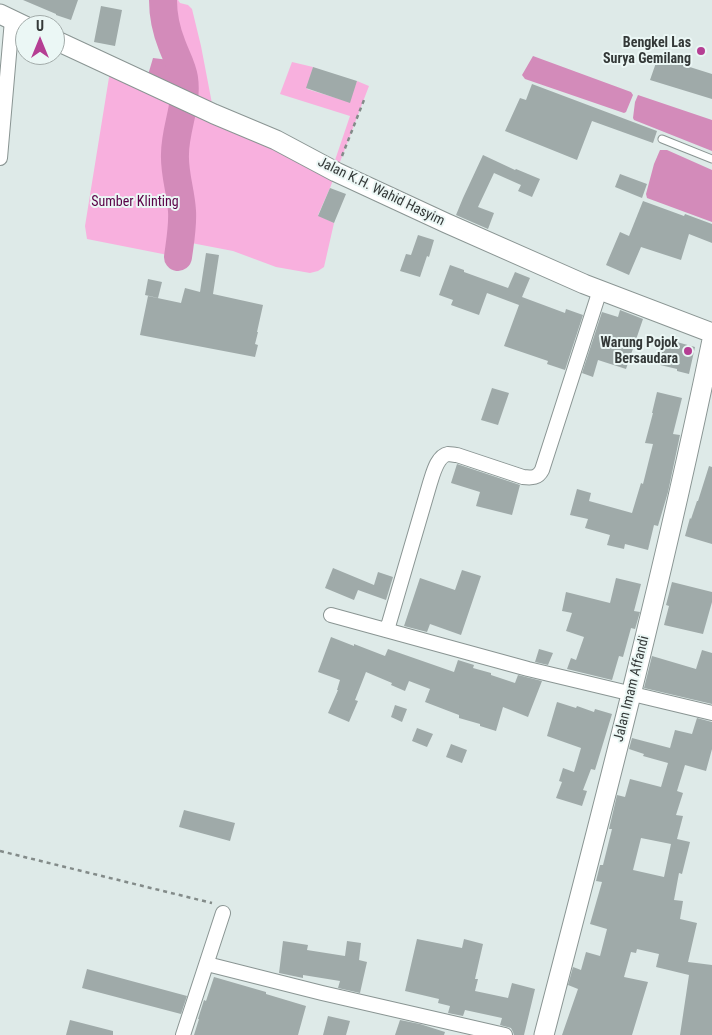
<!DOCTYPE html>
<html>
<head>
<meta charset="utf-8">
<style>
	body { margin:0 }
	#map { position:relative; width:712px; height:1035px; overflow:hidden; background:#deeae8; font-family:"Roboto Condensed",sans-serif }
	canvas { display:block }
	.north { position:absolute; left:15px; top:15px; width:50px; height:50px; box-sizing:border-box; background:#ebf7f5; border:1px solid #a2aba9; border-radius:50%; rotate:0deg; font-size:14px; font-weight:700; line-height:20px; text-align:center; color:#343938 }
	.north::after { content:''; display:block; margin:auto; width:18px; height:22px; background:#b53e93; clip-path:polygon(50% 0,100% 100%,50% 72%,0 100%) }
</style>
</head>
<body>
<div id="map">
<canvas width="712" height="1035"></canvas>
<div class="north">U</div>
</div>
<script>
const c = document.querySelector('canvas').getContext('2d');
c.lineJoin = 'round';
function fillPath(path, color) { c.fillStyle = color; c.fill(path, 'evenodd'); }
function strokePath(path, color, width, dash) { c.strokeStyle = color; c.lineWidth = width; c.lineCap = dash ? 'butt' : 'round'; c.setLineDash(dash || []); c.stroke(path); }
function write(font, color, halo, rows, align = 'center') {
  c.font = font + ' "Roboto Condensed",sans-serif'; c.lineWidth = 4; c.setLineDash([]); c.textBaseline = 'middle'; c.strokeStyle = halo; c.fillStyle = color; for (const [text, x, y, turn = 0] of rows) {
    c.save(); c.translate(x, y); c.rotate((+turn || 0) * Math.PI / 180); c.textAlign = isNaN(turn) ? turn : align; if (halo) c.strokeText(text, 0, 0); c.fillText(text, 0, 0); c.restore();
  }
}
fillPath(new Path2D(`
	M163 0H178L180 3 188 5 192 9 201 46 214 114 332 169 350 116 280 94 292 62 313 67 307 89 349 102 357 81 369 86 330 188 318 215 334 223 324 267 318 271 310 273 276 267 233 251 181 241 178 257 87 239 85 226 111 65 184 94V78L180 64 166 30 163 12Z`), '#f8b0de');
fillPath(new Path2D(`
	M533 56 631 92 633 95 626 112 624 113 525 79 522 75Z
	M153 58 169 60C177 71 182 75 179 89L148 75Z
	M638 95 712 120V151L634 120 633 118 635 102Z
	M660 150H667L712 170V222L647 198 646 194 654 164Z`), '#d38bba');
strokePath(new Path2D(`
	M163 0C163 16 166 30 172 45 176 56 182 66 184 78 188 104 175 128 175 154 174 173 181 192 182 211 183 226 180 242 178 257`), '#d38bba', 28);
fillPath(new Path2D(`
	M23 0H78L71 20 56 15V14Z
	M101 6 122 10 115 46 94 42Z
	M658 57 712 74V99L650 80Z
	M313 67 357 81 350 103 306 88Z
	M532 84 657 131 653 143 592 121 577 160 505 131 520 98 526 100Z
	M483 155 515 170 516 169 540 179 532 197 518 191 521 185 494 173 478 207 494 213 488 229 456 215 463 198Z
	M620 174 647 184 642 198 615 187Z
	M330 188 346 194 334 223 318 216Z
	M643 201 684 216 685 214 712 224V243L689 234 681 260 641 247 629 275 606 265 620 232 629 236Z
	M418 235 434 240 429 257 427 256 420 277 400 271 406 254 411 255Z
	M206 253 219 255 213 294 263 305 257 332H258L255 344 258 345 255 357 140 335 148 296 181 303 185 288 200 292Z
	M450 265 464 270V272L508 288 515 272 530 278 522 297 565 313 566 309 583 315 565 370 547 364 548 361 504 346 519 305 487 293 479 315 451 305 453 300 439 295Z
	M148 279 162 282 158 298 145 295Z
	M620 310 643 319 626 369 598 360 593 377 582 373 602 312 618 317Z
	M662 338 695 347 689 374 677 371V369L656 364Z
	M492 388 509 393 498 425 481 420Z
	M657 392 682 398 673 434 680 435 668 492 658 526 654 525 648 550 625 544 624 549 607 545 610 535 585 528 588 519 570 515 577 489 591 493 589 501 632 513 641 483 643 484 653 444 645 443 653 413H652Z
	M457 464 520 485 512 515 476 506 480 492 451 483Z
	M709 466 712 467V544L685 536 690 518 691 519 697 501H698Z
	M333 568 374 585 378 572 393 577 386 600 358 590 354 600 325 588Z
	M462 570 481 576 461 635 430 624 427 632 404 626 420 578 455 590Z
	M616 578 641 584 634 611 640 612 635 629 631 628 623 657 619 656 612 680 567 669 571 658 576 660 584 637 566 631 572 613 562 611 566 592 610 603Z
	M672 582 712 592V602L703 634 664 625 669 606 666 605Z
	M331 637 354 646V644L385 656 388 649 454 672 458 660 474 665 473 668 491 673V675L515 683 518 675 542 681 528 717 503 707 496 731 480 726V724L459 718V715L425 702 430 689 409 681 405 691 391 685 392 683 366 672 355 700 358 701 349 722 328 713 338 690H337L340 680 318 672Z
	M539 649 553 653 548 665 535 662Z
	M702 650 712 653V704L644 688 652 656 696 669Z
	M557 702 576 708 577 706 594 712 595 709 612 714 595 770 591 769 583 790 587 791 582 806 556 798 562 782 559 781 563 768 574 772 581 748 547 736Z
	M395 705 407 709 402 722 391 717Z
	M697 718 712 722V749L706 771 685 765 677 791 683 793 676 815 683 816 677 839 690 842 682 874 679 873 674 900 683 901 680 919 697 923 688 962 712 965V1035H680L689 975 656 967 659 954 637 949 636 953 631 952 624 977 648 982 632 1035H562L578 989 568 985 573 967 581 970 586 952 600 956 607 929 590 924 602 882 596 881 600 865H603L612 829H609L617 795 625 797 630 779 661 787 668 763 643 756 644 754 629 749 632 738 670 748 675 730 692 734ZM641 838 671 844 664 877 633 870Z
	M417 728 433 734 427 747 412 741Z
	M451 744 467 750 462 763 446 757Z
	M184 810 235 823 230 841 179 827Z
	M417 939 462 948 464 939 483 944 475 979H478L475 991 508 998 512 983 535 989 524 1035H514L513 1032 511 1028 500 1025 502 1018 465 1010 463 1016 448 1013 450 1006 438 1003 439 999 405 991Z
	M283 941 308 945 307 950 345 956 347 941 361 943 359 960 367 962 360 993 338 988 340 981 303 975V978L279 973Z
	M87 969 187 996 181 1014 82 988Z
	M214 977 266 992V994L306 1006 298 1035H194L199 1019H198L204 1000 206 1001Z
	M328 1016 350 1021 346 1035H323Z
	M70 1020 113 1031V1035H66Z
	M400 1020 420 1024 445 1032 444 1035H395Z`), '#9faaa9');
const lane = new Path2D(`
	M662 139 712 159`);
const street = new Path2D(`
	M0 158 12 20
	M331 615 528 669 712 713
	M387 630 430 483C433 474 437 456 448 454 451 454 454 455 457 455L523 477C532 478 538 478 542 470L600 290
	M207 964 322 993 505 1035
	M183 1035 223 913`);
const secondary = new Path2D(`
	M0 14 25 26
	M55 40 214 114 276 140 336 172 446 223 584 284 712 333
	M544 1035C604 804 664 574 712 340`);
strokePath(lane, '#8a9593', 9);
strokePath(street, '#8a9593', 16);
strokePath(secondary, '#8a9593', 21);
strokePath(new Path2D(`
	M342 156 364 100
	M0 851 212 903`), '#838b89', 2.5, [4, 4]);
strokePath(lane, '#fff', 7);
strokePath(street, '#fff', 14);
strokePath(secondary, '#fff', 19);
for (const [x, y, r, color] of [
	[701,51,5,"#b53e93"],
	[688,351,5,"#b53e93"]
]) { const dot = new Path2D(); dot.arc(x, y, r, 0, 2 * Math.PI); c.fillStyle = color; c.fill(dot); strokePath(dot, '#ebf7f5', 2); }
write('bold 14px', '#343938', '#ebf7f5', [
	["Bengkel Las",691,43],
	["Surya Gemilang",691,59],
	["Warung Pojok",678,343],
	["Bersaudara",678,359]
], 'right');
write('14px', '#343938', '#ebf7f5', [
	["Jalan K.H. Wahid Hasyim",381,192,26],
	["Jalan Imam Affandi",632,689,-76]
]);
write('14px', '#5a0146', '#ebf7f5', [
	["Sumber Klinting",135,202]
]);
</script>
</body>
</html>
